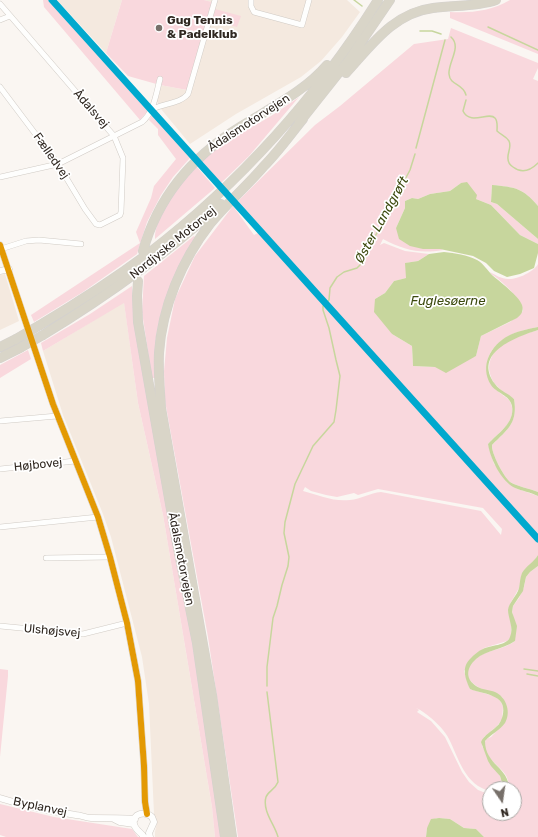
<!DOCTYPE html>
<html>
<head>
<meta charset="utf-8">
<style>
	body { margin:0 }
	#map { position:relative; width:538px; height:837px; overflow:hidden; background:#faf6f2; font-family:Rubik,sans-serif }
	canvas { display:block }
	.north { position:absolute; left:482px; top:781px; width:40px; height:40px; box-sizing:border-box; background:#fff; border:1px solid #aca9a6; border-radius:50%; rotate:167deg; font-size:11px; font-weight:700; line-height:16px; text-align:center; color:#302821 }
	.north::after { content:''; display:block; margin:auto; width:14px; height:18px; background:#77706a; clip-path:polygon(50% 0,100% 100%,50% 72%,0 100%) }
</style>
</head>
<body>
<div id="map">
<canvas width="538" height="837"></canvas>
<div class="north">N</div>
</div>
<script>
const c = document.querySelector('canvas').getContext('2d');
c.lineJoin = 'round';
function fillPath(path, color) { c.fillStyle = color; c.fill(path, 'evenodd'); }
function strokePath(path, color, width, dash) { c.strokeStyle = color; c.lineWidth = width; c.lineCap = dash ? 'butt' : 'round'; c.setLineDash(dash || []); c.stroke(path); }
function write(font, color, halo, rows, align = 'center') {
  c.font = font + ' Rubik,sans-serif'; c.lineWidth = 3.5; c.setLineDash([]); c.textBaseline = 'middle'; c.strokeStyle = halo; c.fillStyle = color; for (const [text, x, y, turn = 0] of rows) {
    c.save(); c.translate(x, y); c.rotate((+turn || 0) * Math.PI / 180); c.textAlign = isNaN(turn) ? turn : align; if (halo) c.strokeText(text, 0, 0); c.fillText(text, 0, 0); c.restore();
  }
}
fillPath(new Path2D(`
	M57 0H122L106 53Z
	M204 0H347L360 12 342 37 321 61 301 77 236 114 190 144 161 109 156 100 160 85 187 90 211 2Z
	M5 274 19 321 0 330V275Z
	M124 302 138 403 163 515 212 807 215 837H155V832L157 823 154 814 149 704 142 657 111 537 103 514 63 415 43 351Z`), '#f4e9df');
fillPath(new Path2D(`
	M43 0H48L148 111 140 120 44 7Z
	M122 0H204L212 2 187 90 160 85 128 76 106 53Z
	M510 0H538V54L450 18V12C472 13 491 11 510 0Z
	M215 9 241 16 237 27 215 21 212 15Z
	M451 28 538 63V68L533 79 538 81V206C523 188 515 187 492 185L491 202 497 204 538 239V244L520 235 491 205 476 199 461 183 450 191 430 194 418 199 412 198 405 201V208L396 228 443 250C419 254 404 250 383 239L380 245 384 243 405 251 429 254 418 261 406 263V278L394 281 385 293 375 299 392 334 412 346 413 366 435 367 476 356 481 336 510 322 523 311C522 299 501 280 491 274L490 272C495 275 502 279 508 279 516 280 534 272 538 264V327C529 329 517 331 509 336 486 349 480 367 496 389 501 396 511 397 512 407 515 423 498 433 488 444L494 464 515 488 538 496V537C437 426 338 313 238 201L315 125 340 106 414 44 448 39Z
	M299 97 249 156 221 183 202 161C223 142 247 130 271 116 281 110 290 103 299 97Z
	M152 115 190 158 173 177 161 195 147 222 137 254 83 292 34 322 31 315 140 243 136 232 151 198 154 186 176 159 158 135V129L149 120Z
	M197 167 215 188 155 239C154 216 181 182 197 167Z
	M233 206 254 235 258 233 538 542V555L535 560 523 572 519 588 510 604 509 614 511 622V637L507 641 484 648 464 671 470 689 497 697 501 702 503 707 502 720 496 727 484 737 482 746 500 776 504 789H490V791C465 785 459 759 449 739 445 731 438 724 431 718 426 714 421 710 416 708L419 710 417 712 431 721 445 737 462 772 469 782 478 790 488 794 490 799V813H514V789H509C509 784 508 778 505 774 498 764 479 754 486 739L491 737 505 722 503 698C492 693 459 684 469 666 472 661 478 656 483 654 494 649 504 649 515 641L513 615 512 612 513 606 519 598 524 587 526 577 530 572 538 566V837H484L476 829 464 828 450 819 436 818 427 828 426 837H238L208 637 165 401 164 371 167 338 175 299 195 256ZM305 487 311 491 326 495 337 497 354 493 358 495 378 489 483 508 502 529 501 535 481 511 381 492C370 493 361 499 350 500 333 502 319 495 303 491Z
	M194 236 196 238C177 267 163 297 157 332 154 347 155 363 155 378H152L142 312 144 276Z
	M132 286 134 318 140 357 190 626 221 837H215L212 807 163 515 138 403 124 303 43 351 41 343 90 314Z
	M538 330V492C529 488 518 487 510 482 504 477 491 453 492 445 507 430 518 423 514 399 508 395 501 391 497 386 492 382 489 373 489 367 491 343 519 336 538 330Z
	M28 350 31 359 0 378V365Z
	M0 669 8 670V676L0 757Z
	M0 804 54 817 132 829 138 837H6L0 835Z`), '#f9d8dd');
fillPath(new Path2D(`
	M467 182 477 195 476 199 491 205 520 235 538 244V253L534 268 520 274 507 277 494 271 486 263 473 256 440 249H423L410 246 399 239 396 228 405 208V201L412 198 418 199 430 194 450 191 461 183Z
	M492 185C515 187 523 188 538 206V239L497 204 491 202Z
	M444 252C455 253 467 255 477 260 484 264 487 270 492 275 499 281 520 297 522 305 524 311 521 315 517 318L481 336 476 356 446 373 435 367 413 366 412 346 392 334 374 312 375 299 385 293 394 281 406 278 405 263 418 261 429 254Z
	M538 327V330C516 337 472 353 495 384 500 391 508 393 514 399 518 423 508 429 492 445 491 453 504 477 510 482 518 487 529 488 538 492V496C530 492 522 491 515 488 501 481 490 458 488 444 498 433 515 423 512 406 510 395 496 393 491 385 479 366 491 345 508 336 517 331 528 329 538 327Z
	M538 555V566L530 572 526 577 523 591 513 606 512 612 517 626 515 641C502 650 486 650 476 659 465 669 465 681 480 688 485 690 492 690 497 693 507 699 511 713 505 723 500 730 490 735 485 741 485 765 509 767 509 789H504L500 776 491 766 488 761 481 742C484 735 491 732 496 727 500 724 502 719 503 714 507 694 482 694 470 689 465 678 461 667 471 658 474 655 478 651 483 649 490 645 507 646 510 637 514 628 508 618 508 610 509 602 517 596 519 588 520 583 520 578 522 573 526 566 534 562 538 555Z
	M439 818 450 819 464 828 476 829 484 837H426L427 828 431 819Z`), '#c7d69d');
strokePath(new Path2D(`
	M354 0 362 6
	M488 27 538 50
	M420 31H432L441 34
	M451 37C462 47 448 62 449 74 450 86 463 83 466 95
	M466 100 463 111C470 126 489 111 495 118 498 121 497 127 497 131 501 135 506 136 509 141 512 147 507 153 508 159 508 163 510 165 513 167 522 174 531 170 538 163
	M416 148 445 40
	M524 669 538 671
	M527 674 538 676
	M267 686V667L273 618 277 606 282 585 288 566 289 557 284 533 285 522 295 484 313 446 334 422 336 410 340 376 336 360 329 328 323 310V306L329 300 330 288 337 277 344 272 357 268 360 265 410 170 415 154
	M267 692 278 782C275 790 268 791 266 797 262 811 275 825 278 837`), '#c7d69d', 1.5);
const minor = new Path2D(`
	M251 0V6L254 12 302 25 309 0
	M0 4 114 136 123 158 121 212 120 215 100 225 96 224 85 209 58 164 0 87
	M0 20 10 16
	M151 110C163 103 180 104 188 94L215 0
	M0 177 58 164 142 122C154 112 156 94 160 79
	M1 249 26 241 39 240 81 244
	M0 421 57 416
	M0 469 75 461
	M0 527 98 517
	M46 558 110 557
	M0 626 83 634 127 623`);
const tertiary = new Path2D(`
	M0 245 53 404 98 517 110 557 127 623 138 681 144 766 145 802 147 814
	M0 271 9 269
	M0 798C25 806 50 811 76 815 81 815 86 818 91 818 106 818 120 818 135 819
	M114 819 120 822 134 824
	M144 837C141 832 135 830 134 824 132 813 145 811 152 817L154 822 149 833 150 837`);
const motorway = new Path2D(`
	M346 73C371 46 393 13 433 8 454 5 476 7 496 0
	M299 123 349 60 390 0
	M143 251C158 197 193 156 240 127 270 108 304 92 327 65
	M138 281 137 296 138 322 176 538 197 643 225 837
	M40 325C77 303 114 279 149 253 239 184 318 96 378 0
	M43 335C107 296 166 254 221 204
	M0 347 16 339
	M0 358 20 348
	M232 837 212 695 161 408C160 390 158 371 159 353 162 307 182 260 210 224 227 203 247 186 264 166 278 152 290 135 303 119`);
strokePath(minor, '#d0cbc5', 6);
strokePath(tertiary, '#d0cbc5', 7);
strokePath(motorway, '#d4d1ce', 10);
strokePath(minor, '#fefefd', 5);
strokePath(tertiary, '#fefefd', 6);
strokePath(motorway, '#d9d5c8', 9);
const motorwayBridge = new Path2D(`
	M16 339 40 325
	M20 348 43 335`);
strokePath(motorwayBridge, '#d4d1ce', 10, []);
strokePath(motorwayBridge, '#d9d5c8', 9);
strokePath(new Path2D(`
	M0 245 53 404 98 517 110 557 127 623 138 681 144 766 145 802 147 814`), '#e39903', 6);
strokePath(new Path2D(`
	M52 0 538 539`), '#00a9ce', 7);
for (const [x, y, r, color] of [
	[159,28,4,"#77706a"]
]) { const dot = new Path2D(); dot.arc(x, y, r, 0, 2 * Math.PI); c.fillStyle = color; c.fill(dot); strokePath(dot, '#fff', 1.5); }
write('bold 12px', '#302821', '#fff', [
	["Gug Tennis",167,21],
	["& Padelklub",167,35]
], 'left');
write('12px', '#302821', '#fff', [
	["Ådalsvej",91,109,49],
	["Ådalsmotorvejen",249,123,-33],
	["Fælledvej",51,156,55],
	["Nordjyske Motorvej",173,243,-39],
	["Højbovej",38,465,-6],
	["Ådalsmotorvejen",181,559,79],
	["Ulshøjsvej",52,631,5],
	["Byplanvej",40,807,12]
]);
write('italic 13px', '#3c4a0e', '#fff', [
	["Øster Landgrøft",382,220,-61],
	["Fuglesøerne",448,301]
]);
</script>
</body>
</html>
